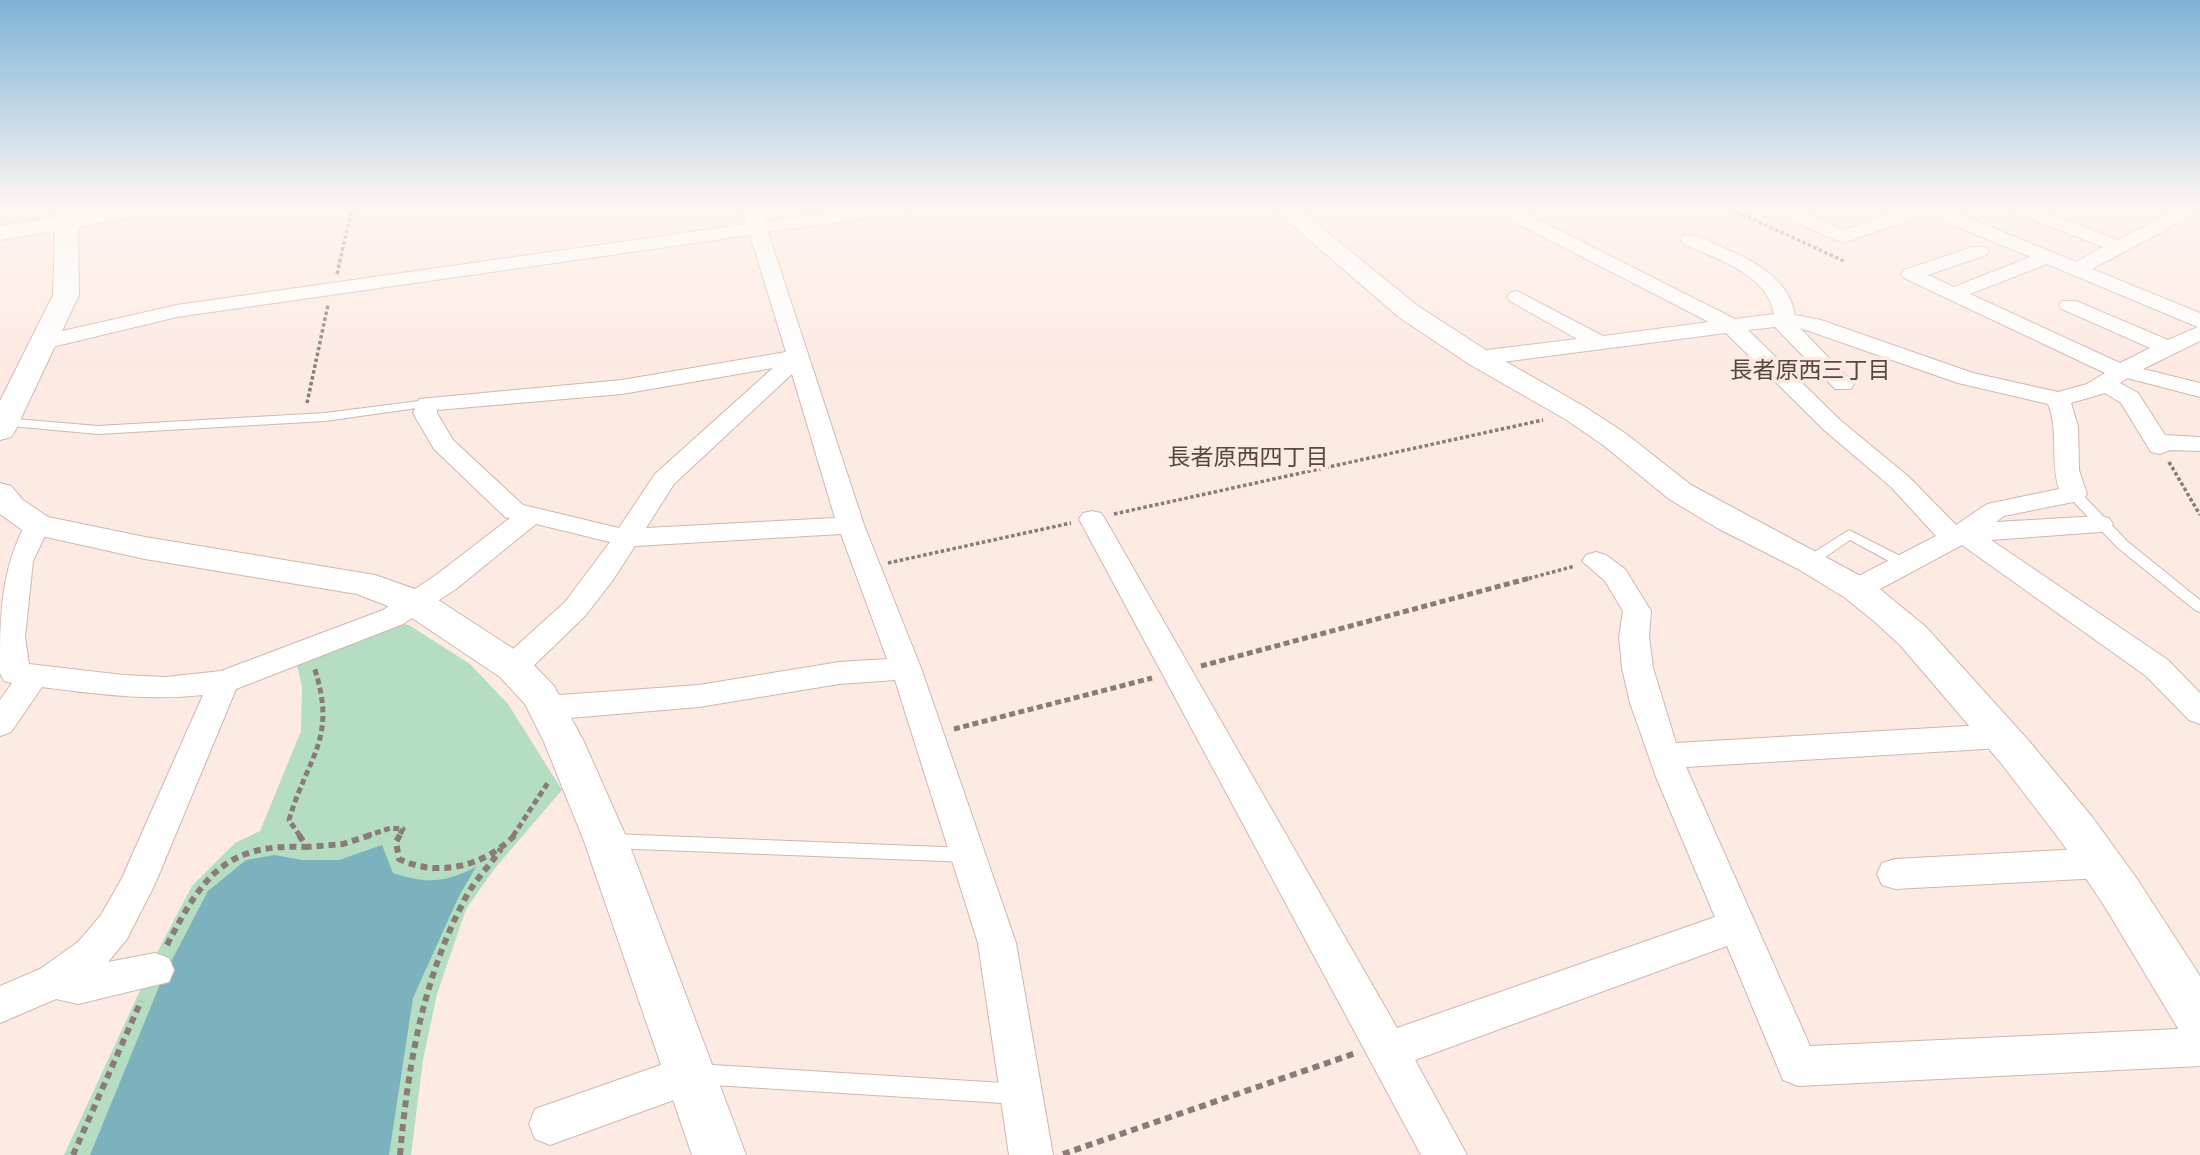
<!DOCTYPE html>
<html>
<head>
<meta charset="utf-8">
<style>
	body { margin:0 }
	canvas { display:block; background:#fdeae2 }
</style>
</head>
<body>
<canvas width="2200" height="1155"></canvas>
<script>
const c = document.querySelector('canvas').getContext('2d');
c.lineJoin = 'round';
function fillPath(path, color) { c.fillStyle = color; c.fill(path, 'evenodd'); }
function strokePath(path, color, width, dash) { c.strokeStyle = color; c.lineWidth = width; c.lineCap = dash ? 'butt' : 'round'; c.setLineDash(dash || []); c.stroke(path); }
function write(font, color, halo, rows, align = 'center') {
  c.font = font + ' Commissioner,"Noto Sans JP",sans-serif'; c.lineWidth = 7; c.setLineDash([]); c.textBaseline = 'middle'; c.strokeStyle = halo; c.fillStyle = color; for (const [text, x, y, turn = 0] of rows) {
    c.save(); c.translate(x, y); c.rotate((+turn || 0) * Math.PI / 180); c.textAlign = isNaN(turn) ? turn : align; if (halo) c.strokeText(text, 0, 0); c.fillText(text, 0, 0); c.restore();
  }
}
fillPath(new Path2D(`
	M397 623 409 625 470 664 508 704 562 790 495 868 466 909 437 994 423 1060 411 1155H64L162 943 192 886 235 843 260 831 301 731 302 687 296 661Z`), '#b5ddc2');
fillPath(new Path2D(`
	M382 845 393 873C428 884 443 883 476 867L459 896 413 998 389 1155H90L163 977 208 891 246 860 274 855 303 860H339Z`), '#7cb2bd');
strokePath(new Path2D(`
	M2190 207 2200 210`), '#7cb2bd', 5);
const service = new Path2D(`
	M427 400 433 404 431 406 325 421 98 434 0 425V419L4 418 98 426 325 413Z
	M2074 490 2079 491 2128 542 2200 600V612L2195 610 2118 548 2069 497 2068 494Z
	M1849 530 1910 561 1912 564 1905 568 1900 567 1850 540 1815 564H1805L1803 561 1805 558Z
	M611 834 968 848 974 850 977 855 974 860 968 862 611 848 605 846 602 841 605 836Z
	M697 1064 1019 1084 1026 1087 1029 1094 1026 1101 1019 1104 697 1084 690 1081 687 1074 690 1067Z`);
const minor = new Path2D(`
	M742 207H760L765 222 871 207H917L908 212 768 232 864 525 921 668 1016 943 1053 1155H1009L978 943 895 680 839 684 699 707 546 720 535 716 530 708 535 700 546 696 699 685 839 662 887 659 841 534 635 546 613 580 585 616 524 675 513 678 502 675 498 667 502 659 565 602 610 542 536 524 456 589 403 624 236 689 155 884 127 939 108 962 155 953 169 958 174 970 169 982 78 1004 56 999 0 1023V986L40 969 78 942 101 915 122 878 203 695C148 701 96 694 42 687L11 732 0 736V700L12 683 4 681 0 673C0 616 0 570 28 519L37 517 46 519 50 525 33 561 25 637 29 664 123 675 166 677 221 671 383 610 436 575 510 518 505 517 434 449 413 413 419 399 622 380 786 352 750 235 177 317 44 349 36 347 33 342 36 337 177 305 747 224ZM773 368 655 474 619 528 523 505 453 440 437 413V410L622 394ZM792 374 835 518 646 528 674 484Z
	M1490 207H1513L1735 319 1774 314C1768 274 1715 258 1683 244L1681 240 1683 236C1695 233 1704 239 1715 244 1746 257 1789 276 1795 315L1821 320 1973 373 2058 392 2087 384 2105 373 1904 278 1901 274 1904 270 1972 247H1986L1989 251 1986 255 1928 275 1954 287 2030 257 1927 214 1843 243 1769 211 1766 207H1790L1844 230 1912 207H1942L2076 262 2103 247 2011 211 2008 207H2033L2118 240 2173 211 2169 207H2193L2196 211 2193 215 2092 269 2200 313V341L2143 369 2200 383V397L2127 378 2120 383 2138 393 2165 435 2200 437V451L2170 450 2160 454 2151 452 2121 403 2105 393 2071 403 2078 426 2079 470 2087 494 2083 500 2004 516 1996 522 2100 516 2109 518 2113 524 2109 530 2100 532 1991 540 2168 660 2200 693V724L2189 720 2146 676 1962 545 1867 596 1857 598 1847 596 1843 589 1847 582 1936 536 1891 487 1824 430 1726 333 1479 365 1471 363 1468 358 1471 353 1479 351 1577 339 1510 301 1507 297 1510 293 1517 291 1603 336 1709 322 1493 211ZM2047 264 2193 325 2198 327 2168 340 2076 301H2062L2059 305 2062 309 2150 348 2120 363 1970 294ZM1775 327 1835 389H1851L1854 384 1800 328 1958 383 2048 404C2059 431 2050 461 2059 489L1987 504 1956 525 1909 477 1840 420 1748 330Z
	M1092 511 1101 513 1105 519 1397 1028 1715 917 1656 777 1630 703 1622 668 1619 637 1623 611 1605 581 1582 561 1586 555 1596 552 1606 555 1625 569 1651 611 1649 637 1653 668 1676 743 2001 724 2012 727 2017 736 2012 745 2001 748 1686 767 1810 1046 2200 1028V1066L1798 1086 1783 1080 1727 946 1415 1060 1467 1155H1421L1079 519 1083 513Z
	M2101 848 2114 852 2119 863 2114 874 2101 878 1895 889 1882 885 1877 874 1882 863 1895 859Z
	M692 1054 707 1060 713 1074 707 1088 550 1145 535 1139 529 1124 535 1109Z`);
const tertiary = new Path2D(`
	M56 207H78V213L113 207H163L160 212 152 214 78 227 79 295 15 431 11 437 0 440V401L53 295 55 231 0 240V226L55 217Z
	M1271 207H1296L1418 306 1489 352 1585 407 1625 433 1691 485 1870 581 1926 627 2029 741 2093 818 2137 879 2200 976V1042L2182 1035 2105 907 2063 844 2001 763 1900 645 1875 622 1844 597 1798 569 1719 529 1669 499 1603 445 1565 419 1469 364 1400 318Z
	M0 483 11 486 23 500 48 517 145 537 375 575 429 594 526 657 554 686 584 742 628 841 746 1155H692L584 841 544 742 525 704 500 677 403 612 357 594 145 559 37 535 25 532 0 514Z`);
strokePath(service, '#cfb8af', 2);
strokePath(minor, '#cfb8af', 2);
strokePath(tertiary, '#cfb8af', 2);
strokePath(new Path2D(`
	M1726 207 1846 262
	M337 274 352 207
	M307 403 328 305
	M2169 462 2200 515
	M1114 514 1543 420
	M888 563 1071 523
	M1523 580 1575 566`), '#897c76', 3.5, [3.5, 2.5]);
strokePath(new Path2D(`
	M1201 666 1530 578
	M954 729 1152 678
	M300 836 289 820C308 755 338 739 314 667
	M366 836 391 828 403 829 399 836
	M513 836 549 781`), '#897c76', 5, [6, 3.5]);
strokePath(new Path2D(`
	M299 835 307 847 343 844 371 835
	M400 835 396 842 399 859C438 878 485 866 515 835
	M167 945C202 878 224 843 306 847
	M1063 1154 1356 1053
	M73 1155 141 1001
	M400 1155C408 1065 423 977 466 897 476 879 490 865 501 849`), '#897c76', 6, [7, 5]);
fillPath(service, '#fff');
fillPath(minor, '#fff');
fillPath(tertiary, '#fff');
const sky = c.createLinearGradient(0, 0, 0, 368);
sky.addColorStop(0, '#7db3d7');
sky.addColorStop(0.56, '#fef6f2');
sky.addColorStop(1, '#fef6f200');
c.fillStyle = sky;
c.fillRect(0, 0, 2200, 368);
write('23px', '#59463f', '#fdeae2', [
	["長者原西三丁目",1810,370],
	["長者原西四丁目",1248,457]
]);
</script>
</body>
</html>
